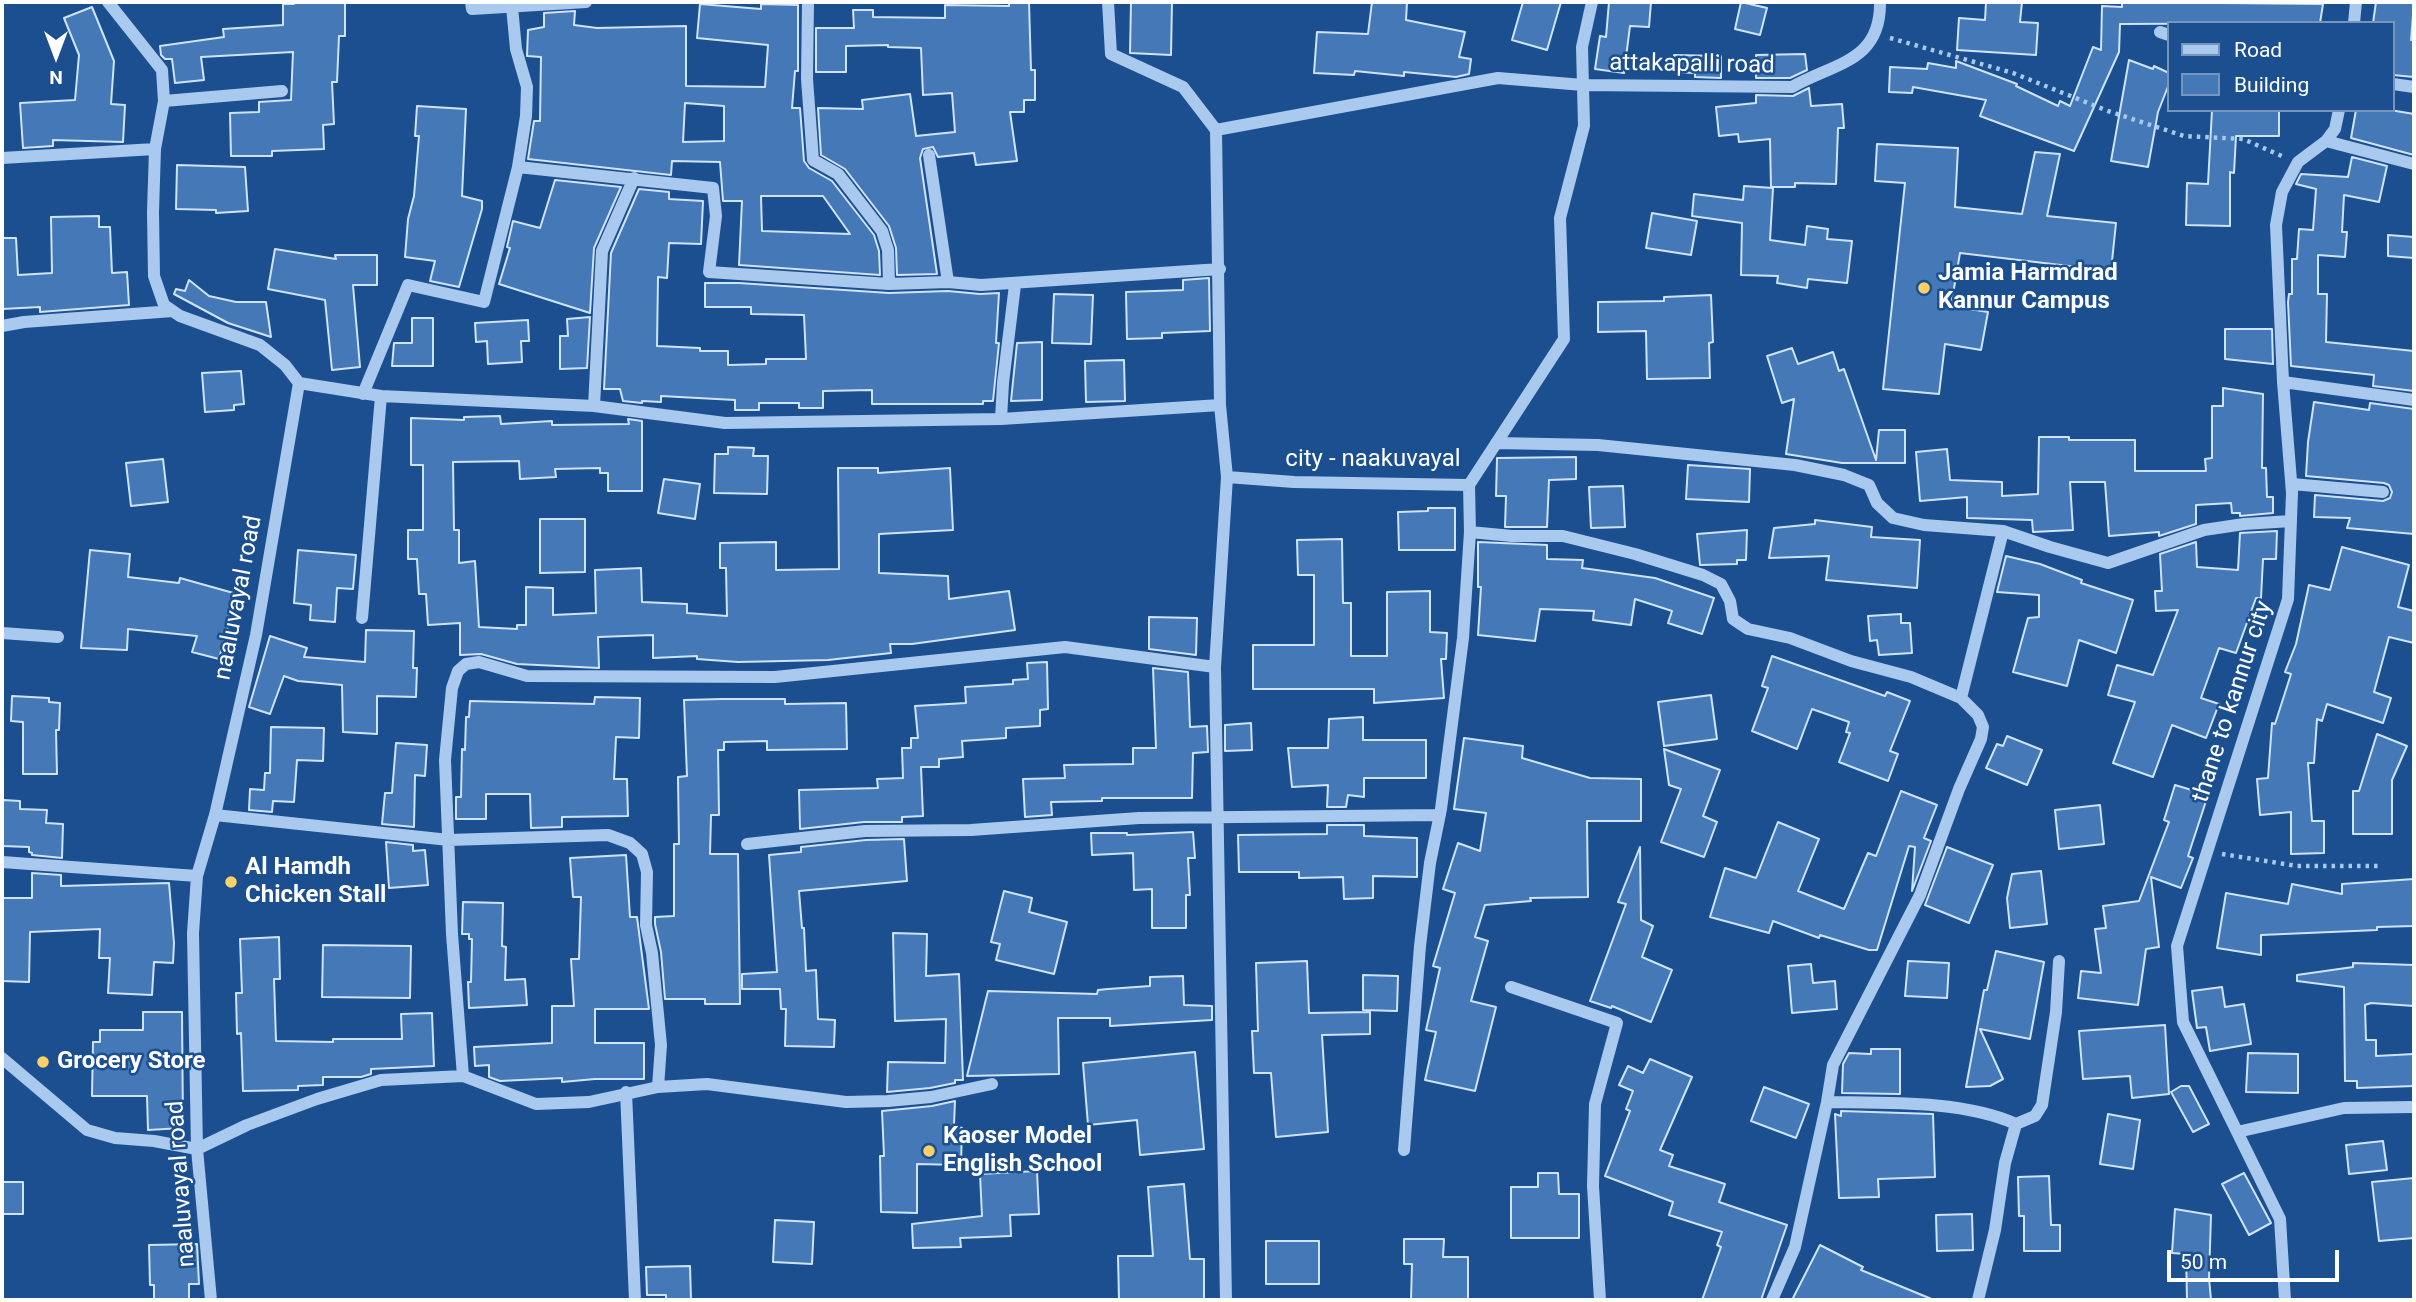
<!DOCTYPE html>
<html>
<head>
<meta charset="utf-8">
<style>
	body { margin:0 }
	#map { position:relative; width:2416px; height:1302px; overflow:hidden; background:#1b4f8f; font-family:Roboto,sans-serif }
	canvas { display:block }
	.frame { position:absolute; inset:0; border:4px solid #fff; pointer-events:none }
	.legend { position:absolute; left:2167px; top:21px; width:228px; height:91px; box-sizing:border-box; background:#1b4f8f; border:2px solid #7695bc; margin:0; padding:9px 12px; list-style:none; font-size:21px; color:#fff }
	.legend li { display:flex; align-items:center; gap:14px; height:35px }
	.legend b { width:35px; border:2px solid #7695bc }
	.north { position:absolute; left:21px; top:21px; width:70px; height:70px; -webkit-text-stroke:5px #1b4f8f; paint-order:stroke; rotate:180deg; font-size:19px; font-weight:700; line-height:28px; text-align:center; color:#fff }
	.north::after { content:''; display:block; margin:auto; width:24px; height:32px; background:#fff; clip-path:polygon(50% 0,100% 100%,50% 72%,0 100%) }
	.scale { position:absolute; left:2167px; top:1250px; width:172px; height:32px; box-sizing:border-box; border:4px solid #fff; border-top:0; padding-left:9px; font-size:21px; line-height:24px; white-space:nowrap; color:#fff; -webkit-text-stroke:5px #1b4f8f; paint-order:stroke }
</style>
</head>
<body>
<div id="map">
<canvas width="2416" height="1302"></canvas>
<div class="frame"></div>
<ul class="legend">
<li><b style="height:9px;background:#a9c9ee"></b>Road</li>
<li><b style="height:19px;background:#4478b7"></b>Building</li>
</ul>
<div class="north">N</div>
<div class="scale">50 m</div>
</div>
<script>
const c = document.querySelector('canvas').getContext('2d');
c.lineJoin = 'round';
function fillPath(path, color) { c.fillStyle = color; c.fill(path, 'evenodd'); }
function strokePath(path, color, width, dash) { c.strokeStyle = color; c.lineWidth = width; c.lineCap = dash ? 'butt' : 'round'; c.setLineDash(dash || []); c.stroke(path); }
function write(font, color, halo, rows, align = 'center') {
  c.font = font + ' Roboto,sans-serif'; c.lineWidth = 5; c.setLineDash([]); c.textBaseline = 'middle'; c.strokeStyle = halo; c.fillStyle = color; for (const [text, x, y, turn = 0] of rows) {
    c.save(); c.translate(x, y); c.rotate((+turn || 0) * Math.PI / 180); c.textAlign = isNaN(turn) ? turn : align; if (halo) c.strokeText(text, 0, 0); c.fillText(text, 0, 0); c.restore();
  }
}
const building = new Path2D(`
	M294 2H345V36H339L337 82H332L334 124 323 125 324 149 272 151V156H231L230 113 259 112V102L291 100 293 52 201 57 204 80 175 83 172 59H165L161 55 160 46 224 37 223 29 283 25V4H294Z
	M1009 2H1029L1031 70H1035V100H1024V112H1010L1017 161 976 165 974 153 938 157 933 147 923 149 920 158 937 274 897 275 896 248 889 226 845 169 821 155 818 108 863 109 862 100 910 94 916 136 955 132 952 93 923 95 921 48 888 47V45L846 46V72H816V28H854L853 10H873V17L945 18V5L1009 6Z
	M1131 2H1172L1171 55 1130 53Z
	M1372 2H1407L1406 20 1465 32 1459 57 1471 59 1469 74 1456 77 1404 72V76L1355 71 1354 75 1314 73 1317 32 1368 34Z
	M1523 2H1561L1547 50 1512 40Z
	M1609 2H1651L1649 27 1630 26 1624 73 1595 69 1600 36 1606 37Z
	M1741 2 1767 8 1760 35 1735 29Z
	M1986 2H2022L2020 22 2038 23 2036 55 1957 50 1959 18 1985 20Z
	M2122 2 2323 4 2320 23 2120 24 2119 52 2074 151 1980 116 1986 100 1913 87 1912 93 1889 92 1890 67 1927 69 1928 63 1956 68V61L2017 84 2016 86 2058 106 2060 101 2070 106 2093 47 2101 50 2102 6 2122 7Z
	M2376 2H2414L2411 40H2414V77L2393 75V23H2373Z
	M700 4 761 9V4L798 5V71H795L792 108H800L804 161 809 168 832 181 874 235 879 251 880 275 739 265 742 201H723L720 162 672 161 671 175 528 159 534 121H540L541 57 527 56 528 30 544 27V13L575 11 574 25 597 28 686 26V86L765 87 768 45 697 38ZM685 103 724 106V141L683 142ZM761 196H823L850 234 762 231Z
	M92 7 114 61 111 104 125 105 123 142 53 140V146L23 148 20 103 75 100 79 55 64 18Z
	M1805 54 1807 70 1790 78H1756V55Z
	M1674 55 1721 56V78L1695 77V73L1674 72Z
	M2129 60 2153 69 2154 66 2169 73V84L2158 112 2148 167 2111 161Z
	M1809 88 1811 106 1842 104 1844 128H1838L1836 184 1795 183V187H1771L1770 139 1739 142 1738 134 1719 136 1716 107 1756 103V95L1793 96Z
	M417 106 466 109 462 196 482 201V209L459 287 430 281 435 261 405 257 408 219 414 196 419 136H415Z
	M2212 110H2279V136H2236L2234 173 2230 172V226L2186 225 2187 183 2208 184Z
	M2356 110H2390L2414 114V155L2351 138Z
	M1877 144 1958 148 1955 207 2022 214 2035 152 2060 154 2047 216 2116 223 2111 271 1960 253 1951 306 1988 312 1981 350 1945 344 1939 394 1883 389 1905 183 1875 181Z
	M2352 157 2387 166 2379 202 2344 195 2342 232H2347L2345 257 2318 255V294H2327L2326 342 2414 351V391L2373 386 2374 375 2291 366 2288 302 2289 294H2292V259H2297L2299 229 2313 230 2316 189 2296 184 2301 174 2348 177Z
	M177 165 245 167 248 211 216 213V210L176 209Z
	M555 180 621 187 594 248 590 313 499 284 510 248 507 247 513 221 540 228Z
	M1744 186 1773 188 1770 240 1805 245 1807 226 1828 229 1827 239 1852 241 1847 283 1808 279 1807 288 1777 283 1778 276 1741 275 1742 223 1692 216 1694 194 1743 200Z
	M639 189 669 192V199L703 201 701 244 669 243 667 278 658 277 657 346 700 348V351H728V365L766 364V359H806L804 315 751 314V307H705V283H739L889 293 948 291 980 294 999 293 996 343H999L993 401H983V404H872V390L823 391V408H799V403H759V410H735V400L661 396V402L642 401V403L623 401 620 389H604L611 253Z
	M1652 213 1697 221 1691 255 1646 248Z
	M99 216V227H110L112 273 127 272 129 305 40 312V307L2 309V238H16L18 275 52 273 51 217Z
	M2388 235 2414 237V258L2388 256Z
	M275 249 336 259 335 255H377V285H353L360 367 332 370 325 300 268 289Z
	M1209 278 1210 331 1162 333V338L1127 339 1126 292 1183 290V280Z
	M189 280 209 296 236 302H266L271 337 228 323 174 294 176 289 185 291Z
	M1054 294 1093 295 1091 344 1052 343Z
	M1711 295 1713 342 1709 343 1710 378 1647 379 1646 331 1598 332V302L1664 301V297Z
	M590 317 587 368 560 369V336H568L567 319Z
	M412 318H433V366H392L394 343H412Z
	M528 320 529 341H521L522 362 488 364 487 341 476 342 475 323Z
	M2225 329H2272L2273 364 2225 359Z
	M1042 342V400L1011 401 1017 343Z
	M1792 348 1798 364 1833 352 1839 371 1844 369 1876 460 1879 430H1905V463H1842L1786 454 1794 399 1782 403 1767 356Z
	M1124 360 1125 401 1086 402 1085 361Z
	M241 371 244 404 234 405V410L205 412 202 373Z
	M2223 388 2263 394 2262 468H2266L2267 497H2273V513L2240 516V513H2232L2231 503 2196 505V524L2159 536V532L2109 536 2105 482H2070L2073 530 2033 532 2032 520 1967 518V497L1920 501 1916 452 1947 449 1950 480 2002 482V496L2038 494 2039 437H2069V440H2135V471H2206L2205 459 2212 458V406H2223Z
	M2314 402 2369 410 2370 403 2414 409V534L2347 528 2350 518 2314 517 2315 495 2383 501 2390 498 2392 492 2389 485 2384 483 2306 476 2308 442Z
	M500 416 501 424 552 421V425L629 424 628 419 642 421V491H608V473H600V468L555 469 556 477 520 479 519 461 453 462 454 530H459V563L475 561 479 627 517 629V625H526V587L553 588V615L596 613 595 570 641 568 642 602 687 604V613L727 616 726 568H720V543L776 542V570L839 569 838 468H878V473L950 468 953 530 879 534V573L948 576 949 599 1009 591 1015 630 912 644H890L891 653 828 660 738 662 697 659V656L653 658V635L598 637 599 668 517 664 481 654 460 655V623L428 625 426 594H419L417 559H408V530H423V465H411V418L464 420V417Z
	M728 447 754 448 753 456H768L767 494 714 493 715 454H728Z
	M1576 457V479L1549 480 1547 527H1505L1506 496H1496L1497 458Z
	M163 459 168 502 131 506 126 463Z
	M1688 465 1750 469 1749 502 1686 499Z
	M664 479 700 484 695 519 658 513Z
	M1623 486 1625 527 1591 528 1589 487Z
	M1428 508H1455V550H1399L1398 512 1428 511Z
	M540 519H585V572L540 573Z
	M1815 520 1872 527 1871 537 1920 540 1917 588 1826 580 1829 556 1769 558 1774 528 1815 524Z
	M1747 530 1746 560H1737V564L1700 565 1697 534Z
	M2277 531 2276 559H2263L2261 598H2256L2236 653 2219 648 2201 698 2219 704 2206 738 2172 725 2153 777 2113 763 2135 702 2108 695 2117 665 2153 675 2178 610 2156 611 2155 591H2162L2160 554 2196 542 2197 567 2238 570 2240 533Z
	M1342 539 1343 603H1351V656H1387V592L1430 591V632L1447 633 1446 659H1441L1444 698 1374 703V689H1253V645H1314V575H1298L1297 540Z
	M1478 542 1547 545V559L1583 560 1582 568 1655 578 1714 598 1702 634 1668 623 1672 611 1635 599 1631 625 1593 620 1594 611 1540 609 1535 641 1478 635 1481 587H1478Z
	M2342 547 2409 565 2398 607 2414 611V643L2389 637 2374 692 2391 698 2383 723 2327 704 2322 721 2317 719 2314 763H2308L2312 821H2324V853L2291 854V812L2260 815 2257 779 2268 778 2272 723 2275 724 2291 674 2285 672 2296 644 2309 585 2330 590Z
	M90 550 130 554 128 577 179 583 180 578 237 594 219 659 192 652 197 636 128 629 127 650 81 648Z
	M298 550 356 555 353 589 337 588 335 622 310 620 311 605 294 603Z
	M2006 556 2040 564 2082 580 2081 583 2133 600 2116 653 2079 640 2067 686 2013 672 2028 618 2039 617V595L1997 592Z
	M1901 614V623H1910L1912 653 1879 655 1877 640 1870 641 1868 616Z
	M1149 617 1197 618 1196 655 1149 649Z
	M366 630 414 631 413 668H417L416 697 377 696V734L343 732 342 685 298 681 284 676 270 714 249 707 270 636 307 648 304 657 365 662Z
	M1772 656 1885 696 1887 692 1910 701 1890 751 1898 754 1888 781 1839 762 1850 733 1846 732 1849 722 1812 709 1797 749 1752 731 1768 688 1762 686Z
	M1047 662 1048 709 1040 710V726L1006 728V738L962 741 963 757 939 759V767H921L923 816 902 817V822H864L800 829 799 790 878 788 877 779 903 778 902 748H911V738H918L915 706 966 703 965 687 1013 684V680L1028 679 1027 663Z
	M1153 668 1188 672 1190 727 1207 726 1208 752 1193 753 1192 798H1102V801L1051 802 1052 815 1025 817 1023 779 1065 778 1064 765 1133 764V748H1156Z
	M1711 695 1717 739 1664 746 1658 702Z
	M12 696 49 698V702L60 703 59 730H56L57 774H23V722L11 721Z
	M595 697 640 698 639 738 616 737 614 779H627L628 816 562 817V827L531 828 530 794H486V819H456V797H461L462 749 465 750 466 717H469L470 701 594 704Z
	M722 699H785V704L846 703 847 749 767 750V741L724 742V750H718L719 815H711L710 854H738L740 1004H705V999H665L661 952 655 924V917L674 916V844H679L678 777 687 776 684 700Z
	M1363 717V740H1426V778H1364V797L1348 795 1346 807H1327L1328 785 1292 787 1288 748H1328L1329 719Z
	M1251 723 1252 750 1225 751V725Z
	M271 727 324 728 323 761 297 760 294 802 273 801 272 812 249 810 250 789 264 790 265 773H270Z
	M2377 734 2407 746 2392 780V834H2353V791H2359Z
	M2007 736 2042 750 2027 785 1986 768 1997 744 2003 746Z
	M1464 738 1523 746 1522 758 1590 778 1641 779V821H1587L1588 897 1530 898 1531 901 1485 905 1475 937 1488 941 1471 1001 1496 1007 1475 1091 1425 1080 1436 1032 1426 1030 1440 968 1433 966 1455 893 1443 889 1458 843 1480 851 1486 813 1454 809Z
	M396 743 427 745 425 776 415 775 414 827 382 824 385 793H392Z
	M1664 749 1720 770 1703 816 1717 822 1704 857 1661 842 1681 789 1669 785Z
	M2175 785 2208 795 2188 856 2193 858 2181 888 2151 877 2159 947 2146 949 2138 1005 2078 998 2081 971 2101 973 2095 929 2106 928 2103 906 2139 901 2169 822 2164 820Z
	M1901 791 1937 805 1924 838 1931 841 1912 891 1915 847 1909 846 1877 950H1869L1820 935 1819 938 1773 921 1769 933 1710 917 1725 868 1756 878 1778 822 1819 839 1798 891 1844 909 1868 853 1876 856Z
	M3 800 20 801V809L47 810 46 823 63 824 62 858 32 855V853L29 852V847L2 846Z
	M2100 805 2104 844 2059 849 2055 810Z
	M1327 825H1364V836L1417 838V877L1373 876V898L1344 899 1343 877 1299 878V872H1239L1238 835 1327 834Z
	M1193 832 1195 858H1188L1190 895H1186V928H1152V889L1134 890 1133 853 1092 855 1091 833H1127V835Z
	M904 839 907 881 799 891 802 928H804L806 971 816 970 818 1019 835 1020 834 1047 785 1046 786 1009H781L780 989H742V974L777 972 769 855 801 852V847L866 840Z
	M386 842 413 845V851L425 850 428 885 389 888Z
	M1640 847 1641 920 1653 926 1642 957 1672 970 1651 1022 1612 1006 1611 1008 1590 1001 1626 904 1618 902Z
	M1947 847 1993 865 1969 923 1925 905Z
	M626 855 630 917H637L649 1009H595V1043H644V1079H595L562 1082V1078L500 1081 489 1077V1065L475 1066 474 1047 552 1043V1006H574L571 959H579L581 897H573L570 858Z
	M2041 871 2047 924 2010 928 2007 898 2012 874Z
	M32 873 61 875V886L169 883 174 943 173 963 154 962 152 995 108 993 110 958H99L100 929 30 932 29 982 2 981V898H32Z
	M2414 879V926L2377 927V930L2261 935V955L2217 948 2226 893 2288 904 2292 884 2342 894V884Z
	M1004 891 1032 898 1029 912 1067 922 1054 974 996 960 1000 944 991 942Z
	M463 902 503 903 502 946 506 947 505 980 525 979 527 1005 469 1008 468 982H471L472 939H469V934H462Z
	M893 933 927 934 926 976 959 974 963 1080H955V1083L930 1088 887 1092 888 1062 945 1063 946 1019 895 1021Z
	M279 937 280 979H274L276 1041 333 1042V1039H402L401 1014 432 1013 434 1066 371 1069V1074L361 1077H323V1085L298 1086V1090L243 1091 241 1033 237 1034 236 993H242L240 939Z
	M323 945 411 946 410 998 322 997Z
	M1996 951 2044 962 2030 1039 1980 1029 2003 1079 1990 1086 1966 1087 1984 990H1987Z
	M1307 961 1309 1013 1370 1012V1034L1322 1035 1328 1132 1276 1137 1271 1073H1254L1252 1031H1258L1256 963Z
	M1908 961 1949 963 1947 998 1905 996Z
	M2353 963 2414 965V1006L2371 1003 2365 1005 2366 1040H2376V1056L2414 1054V1086L2357 1088V1081H2345L2344 987 2297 981V975L2353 967Z
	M1811 964 1813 983 1835 981 1837 1009 1792 1013 1788 966Z
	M1363 975 1398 976 1397 1011 1363 1010Z
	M1183 976 1184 1005 1212 1006V1020L1110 1026V1018H1058L1059 1074 967 1076 988 991 1097 994 1098 990 1108 989 1150 986V977Z
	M2222 987 2225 1007 2244 1004 2251 1044 2210 1051 2206 1027 2197 1028 2192 991Z
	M143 1012H182L183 1128 148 1130 147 1096H92L93 1042H100V1030H143Z
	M2165 1025 2169 1094 2132 1098 2130 1076 2083 1079 2079 1031Z
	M1871 1049H1900V1094L1842 1093 1843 1064 1849 1053 1871 1054Z
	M1195 1052 1204 1149 1140 1155 1137 1120 1088 1125 1083 1063Z
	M2248 1053 2298 1054V1093L2246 1092Z
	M1650 1059 1692 1077 1660 1150 1673 1155 1669 1166 1725 1184 1719 1202 1787 1225 1761 1300H1702L1721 1247 1717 1245 1722 1232 1669 1215 1673 1202 1605 1176 1630 1111 1626 1109 1633 1091 1619 1085 1628 1066 1643 1073Z
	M2181 1086H2189L2209 1124 2193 1132 2171 1092Z
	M1764 1087 1809 1104 1796 1138 1751 1121Z
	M955 1101 954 1125 962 1128 961 1165 917 1164V1213L881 1212 880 1156H884L882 1111 932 1106Z
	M1841 1111 1933 1114 1935 1177 1878 1179 1879 1197 1839 1198 1835 1114 1841 1116Z
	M2108 1114 2140 1120 2133 1169 2100 1164Z
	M2383 1141 2387 1170 2349 1174 2346 1145Z
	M1037 1171 1039 1214 1010 1215 1011 1236 960 1238 961 1247 913 1248 912 1224 982 1216 980 1174Z
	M1538 1173H1558L1559 1194H1579V1238H1511V1187H1538Z
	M2244 1173 2271 1223 2249 1235 2222 1184Z
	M2049 1176 2051 1225H2060V1251H2024V1216H2019L2018 1177Z
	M2414 1178V1238L2379 1241 2372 1182Z
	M2 1182H23V1214H2Z
	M1184 1184 1190 1259H1204V1300H1119L1118 1256H1153L1148 1187Z
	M2175 1209 2211 1215 2209 1278 2211 1300H2187L2186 1254 2172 1253Z
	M1972 1214 1973 1250 1937 1251 1936 1215Z
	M775 1220 814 1222 812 1264 773 1262Z
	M1404 1239H1444L1443 1257H1468V1300H1411L1412 1264H1404Z
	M1266 1241H1319V1284H1266Z
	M197 1244 199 1284H189V1300H154V1285H150L149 1245Z
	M1820 1245 1863 1267 1861 1270 1934 1300H1792Z
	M690 1266 691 1300H666V1295H647L646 1267Z`);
fillPath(building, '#4478b7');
strokePath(building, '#cfe3fa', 2);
strokePath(new Path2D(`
	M1890 38 2013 73 2108 111 2184 136 2243 139 2284 157
	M2222 854 2297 866H2380`), '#a9c9ee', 4.5, [3.5, 5]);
strokePath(new Path2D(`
	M108 2 162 70 164 101 155 149 153 212 154 276 164 305 180 316 260 345 285 365 299 383 256 635 215 815 197 876 193 933 197 1149 211 1300
	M471 2 472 9 586 2
	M808 2 807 79 813 160 838 174 882 231 888 250 889 284
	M1108 2 1111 54 1183 87 1216 130
	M2354 23 2356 2
	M2160 32 2169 35
	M2393 84 2414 87
	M164 101 282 91
	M2326 141 2414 164
	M929 155 948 282
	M2 158 155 149
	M518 167 713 188 716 216 709 272 889 284 948 282 981 285 1220 269
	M2 326 24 322 173 311
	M2283 382 2414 400
	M299 383 381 396 594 406 725 423 1001 419 1220 405
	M363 394 408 285 484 302 518 167 526 116 527 87 516 49 512 7
	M594 406 602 251 634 178
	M1001 419 1003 383 1015 285
	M1496 443 1598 445 1795 465 1844 475 1869 485 1877 503 1893 518 1924 525 2003 531 2050 547 2108 563 2204 530 2244 524 2291 521
	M1227 477 1294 482 1469 485 1564 339 1560 218 1584 126 1582 47 1592 2
	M2292 484 2383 492
	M1470 532 1512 536H1563L1635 554 1703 575 1721 584 1730 601 1733 619 1748 629 1790 638 1851 661 1911 677 1961 698
	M362 618 381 396
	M2 633 58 637
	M215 815 449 840 608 835 630 843 642 854 647 872 646 925 652 953 661 1045 658 1087
	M747 844 865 831 971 830 1139 818 1440 815
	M2 862 197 876
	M1511 987 1617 1023 1595 1104 1593 1186 1600 1300
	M2 1058 87 1130 115 1138 154 1141 197 1149 247 1125 317 1099 381 1080 463 1076 452 934 445 760 452 688 458 671 466 664 479 662 527 676 775 677 1065 647 1215 667
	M463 1076 536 1104 589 1102 658 1087 707 1084 846 1102 888 1101 931 1097 992 1084
	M626 1092 635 1300
	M1827 1102C1885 1103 1963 1100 2016 1124L2035 1116 2042 1105 2056 1012 2059 961
	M2237 1132 2344 1108 2414 1107
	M1404 1150 1420 946 1430 863 1441 809 1463 638 1470 532 1469 485
	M1226 1300 1215 667 1227 477 1220 405 1216 130 1498 78 1583 85 1792 87C1834 63 1881 62 1880 2
	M1772 1300 1795 1247 1827 1102 1833 1065 1920 895 1959 789 1981 739 1983 727 1978 715 1961 698 2003 531
	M1978 1300 1995 1230 2005 1163 2016 1124
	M2285 1300 2280 1219 2183 1022 2177 946 2288 599 2292 493 2283 382 2276 225 2282 192 2298 162 2326 141 2335 129 2339 110`), '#a9c9ee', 12);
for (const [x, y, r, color] of [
	[1924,288,7,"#ffd166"],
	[231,882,7,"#ffd166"],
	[43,1062,7,"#ffd166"],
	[929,1151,7,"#ffd166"]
]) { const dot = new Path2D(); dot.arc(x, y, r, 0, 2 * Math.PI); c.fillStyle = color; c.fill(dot); strokePath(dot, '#1b4f8f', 2.5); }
write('24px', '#fff', '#1b4f8f', [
	["attakapalli road",1692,65,1],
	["city - naakuvayal",1373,460],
	["naaluvayal road",239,598,-79],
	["thane to kannur city",2233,702,-72],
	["naaluvayal road",182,1184,-94]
]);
write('bold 24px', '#fff', '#1b4f8f', [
	["Jamia Harmdrad",1938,274],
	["Kannur Campus",1938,302],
	["Al Hamdh",245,868],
	["Chicken Stall",245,896],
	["Grocery Store",57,1062],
	["Kaoser Model",943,1137],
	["English School",943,1165]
], 'left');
</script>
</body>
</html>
